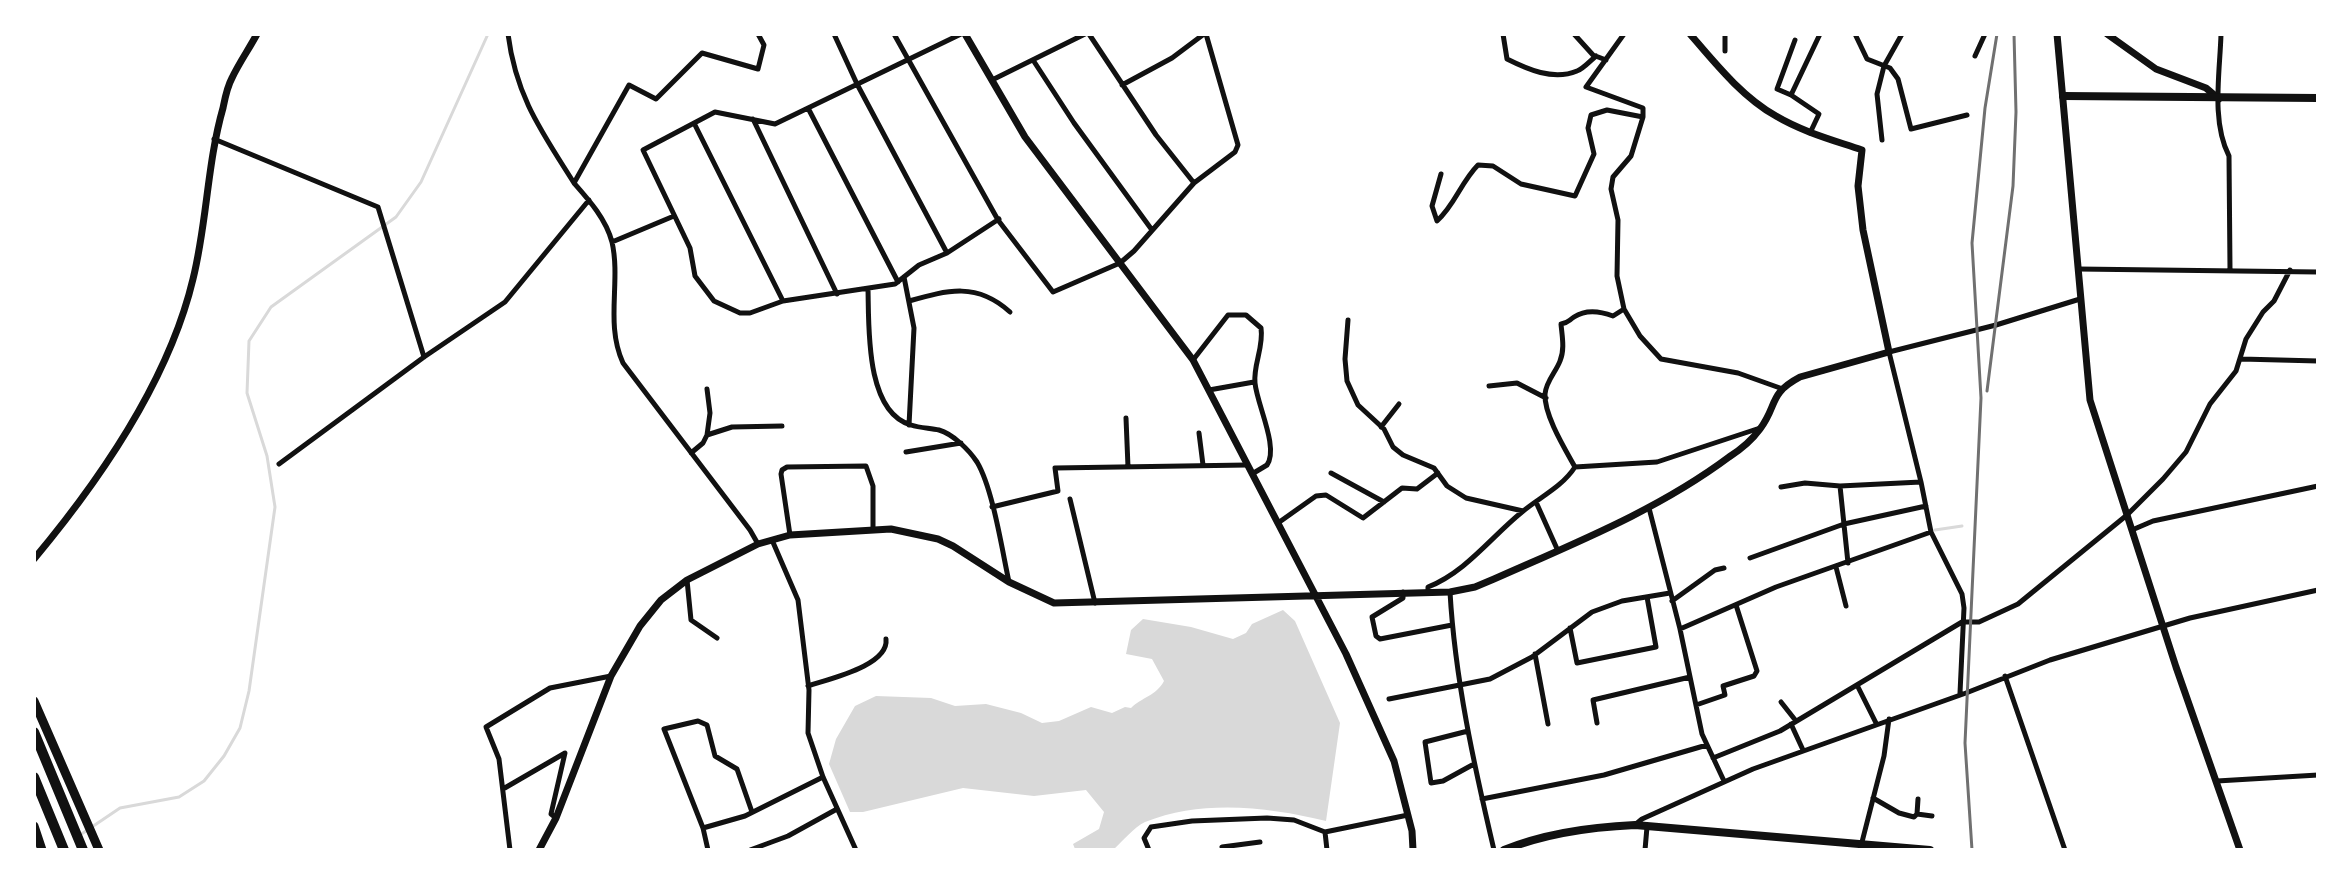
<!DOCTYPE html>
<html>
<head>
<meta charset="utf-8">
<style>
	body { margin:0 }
	#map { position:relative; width:2352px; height:884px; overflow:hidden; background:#fff; font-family:Montserrat,sans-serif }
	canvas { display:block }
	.frame { position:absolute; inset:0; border:36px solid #fff; pointer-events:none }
</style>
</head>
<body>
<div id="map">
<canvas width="2352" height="884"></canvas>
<div class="frame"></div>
</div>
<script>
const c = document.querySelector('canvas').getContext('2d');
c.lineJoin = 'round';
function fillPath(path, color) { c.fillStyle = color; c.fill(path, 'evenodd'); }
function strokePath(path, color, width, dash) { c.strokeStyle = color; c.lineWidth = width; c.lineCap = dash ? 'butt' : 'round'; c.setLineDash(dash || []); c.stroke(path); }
fillPath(new Path2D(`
	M1283 610 1295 621 1340 723 1326 821C1268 807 1203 799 1145 822 1134 827 1123 841 1114 849H1075L1073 844 1099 829 1104 812 1086 790 1034 796 963 788 863 812H850L829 764 836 739 855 706 876 696 931 698 955 706 986 704 1021 713 1042 723 1059 721 1091 707 1112 713 1125 707 1131 708C1142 697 1156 696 1164 681L1152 659 1126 654 1131 630 1143 619 1191 627 1233 639 1246 633 1252 624Z`), '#d9d9d9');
strokePath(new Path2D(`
	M1935 530 1962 526
	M80 835 120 808 179 797 204 781 224 756 240 728 249 691 275 507 267 456 247 393 249 341 271 307 396 217 421 182 488 34`), '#d9d9d9', 3);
strokePath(new Path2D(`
	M508 34C516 97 542 132 574 183
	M834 34 857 84 947 253
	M894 34 998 220 1053 292 1120 263 1134 251 1194 183 1235 152 1238 145 1206 34
	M961 34 775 124 715 112 643 150 690 248 695 276 714 301 740 313H750L783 301 895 284 919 265 947 253 999 219
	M1089 34 1156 135 1194 183
	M1503 34 1507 59C1527 69 1553 81 1577 71 1583 69 1590 61 1596 56
	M1574 34 1593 55 1606 60
	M1624 34 1586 87 1643 108V117L1631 156 1613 177 1611 189 1618 220 1617 276 1624 309 1640 336 1661 359 1738 373 1780 388
	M1725 34V51
	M1855 34 1867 59 1890 68 1898 79 1911 129 1967 115
	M2221 34C2220 72 2211 121 2229 156L2230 269
	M1975 56 1985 34
	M1033 60 1074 123 1152 230
	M992 80 1085 34
	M1122 85 1172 58 1204 34
	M1791 95 1777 89 1795 40
	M808 108 898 282
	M753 119 837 294
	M694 123 783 301
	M1810 133 1819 114 1791 95 1820 34
	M214 139 378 207 424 357
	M1882 140 1877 94 1884 66 1902 34
	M1441 174 1432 206 1437 221C1455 205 1461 182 1478 165L1493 166 1521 184 1575 196 1594 154 1588 128 1591 115 1607 110 1643 117
	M612 242 674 216
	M2078 269 2318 272
	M904 277 914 328 909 425
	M868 289C869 326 865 412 911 425 920 428 930 428 939 430 953 434 969 450 977 462 993 489 1002 550 1009 582
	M909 301C948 290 977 282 1010 312
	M1348 320 1345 359 1347 381 1358 405 1384 429 1393 447 1403 455 1434 468 1447 486 1466 498 1523 511
	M2241 359 2318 361
	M1193 360 1228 315H1246L1261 328C1264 347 1253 365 1255 383 1257 405 1279 447 1267 465L1252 474
	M1489 386 1517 383 1546 398
	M707 389 710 413 707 435
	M1209 390 1254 382
	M1126 418 1128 467
	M1381 427 1399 404
	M1199 433 1203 465
	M906 452 961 443
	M691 453 703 443 707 435 732 427 782 426
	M279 464 424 357 505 302 589 200
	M1575 467C1565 449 1544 415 1545 394 1546 381 1556 372 1560 361 1565 349 1562 336 1561 324 1568 323 1568 321 1574 317 1586 309 1600 311 1613 316L1624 309
	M1575 467 1657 462 1760 428
	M1331 473 1384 502
	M1781 487 1805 483 1840 486
	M1070 499 1095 603
	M1536 502 1558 551
	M992 507 1058 491 1055 468 1247 465
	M1649 508 1680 629 1702 734 1724 781
	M1278 523 1316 496 1326 495 1363 518 1402 488 1417 489 1438 473
	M2132 530 2153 521 2318 486
	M790 535 781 474 782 470 787 467 866 466 873 486V529
	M772 540 798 600 809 690 808 733 823 777 856 850
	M758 544 750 530 623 363C605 324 621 282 612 242 606 219 589 200 574 183L629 85 656 99 702 53 758 69 764 45 758 34
	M1750 558 1844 524 1926 506
	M1848 563 1840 486 1921 482
	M1836 567 1846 606
	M687 580 691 620 717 638
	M1403 592V598L1372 617 1376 636 1380 639 1452 625
	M1428 592V587C1466 572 1491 537 1522 512 1540 497 1562 487 1575 467
	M1450 592C1455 679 1474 765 1494 850
	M1672 601 1715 570 1724 568
	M1570 628 1577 663 1656 647 1647 597
	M1680 629 1776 587 1931 532
	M1535 654 1548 724
	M2005 676 2065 850
	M1857 685 1876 723
	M808 686C828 679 889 666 886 639
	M1960 693 1964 608 1962 594 1931 532 1921 482 1889 352 1996 325 2080 299
	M1389 699 1490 679 1532 657 1592 612 1622 601 1670 593
	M1781 702 1796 721
	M1696 705 1725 695 1723 686 1754 676 1757 671 1736 605
	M1597 723 1593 700 1690 677
	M1791 724 1803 750
	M1468 731 1425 742 1431 783 1443 781 1474 764
	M1713 758 1780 731 1962 622H1979L2018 604 2127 515 2163 479 2186 452 2210 404 2236 371 2246 339 2263 312 2274 301 2290 270
	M2217 781 2318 775
	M503 789 565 753 551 814 556 818
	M1873 798 1899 813 1914 817 1917 814 1918 799
	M1482 799 1604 775 1707 745
	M1917 814 1932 816
	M1636 824 1642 819 1753 769 1966 693 2050 660 2190 618 2318 590
	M703 828 745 816 823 777
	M1325 832 1327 850
	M1862 842 1884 756 1889 719
	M510 850 499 759 486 727 550 688 611 676
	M708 850 703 828 664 729 698 721 707 725 715 756 737 769 752 812
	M750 850 788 836 837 809
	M1149 850 1144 838 1151 827 1192 821 1267 818 1294 820 1325 832 1408 815
	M1223 850 1222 847 1260 842
	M1645 850 1647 827`), '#111', 5);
strokePath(new Path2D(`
	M965 34 1025 137 1193 360 1346 654 1394 761 1412 831 1413 850
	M2057 34 2090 400 2176 667 2240 850
	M2107 34 2156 69 2206 88 2219 99
	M34 559C100 480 169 380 193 279 207 223 207 164 223 108 225 98 227 87 232 78 239 63 249 49 257 34
	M539 850 556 818 611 676 640 626 661 600 687 580 758 544 790 535 891 529 938 539 953 546 1009 582 1054 603 1450 592 1475 587 1494 579C1575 543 1658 510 1729 457 1740 450 1752 440 1760 429 1778 405 1768 394 1800 377L1889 352 1863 230 1858 186 1862 150C1833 140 1803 132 1776 116 1742 97 1715 63 1690 34`), '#111', 7);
strokePath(new Path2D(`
	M2063 96 2318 98
	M1504 850C1546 833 1590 827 1635 825L1930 850`), '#111', 8);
strokePath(new Path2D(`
	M34 701 99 850
	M34 826 42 850`), '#111', 9);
strokePath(new Path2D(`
	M34 732 83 850
	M34 777 64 850`), '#111', 10);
strokePath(new Path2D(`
	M1987 391 2013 186 2016 112 2014 34
	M1972 850 1965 743 1981 398 1972 243 1985 108 1997 34`), '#707070', 3);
</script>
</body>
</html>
